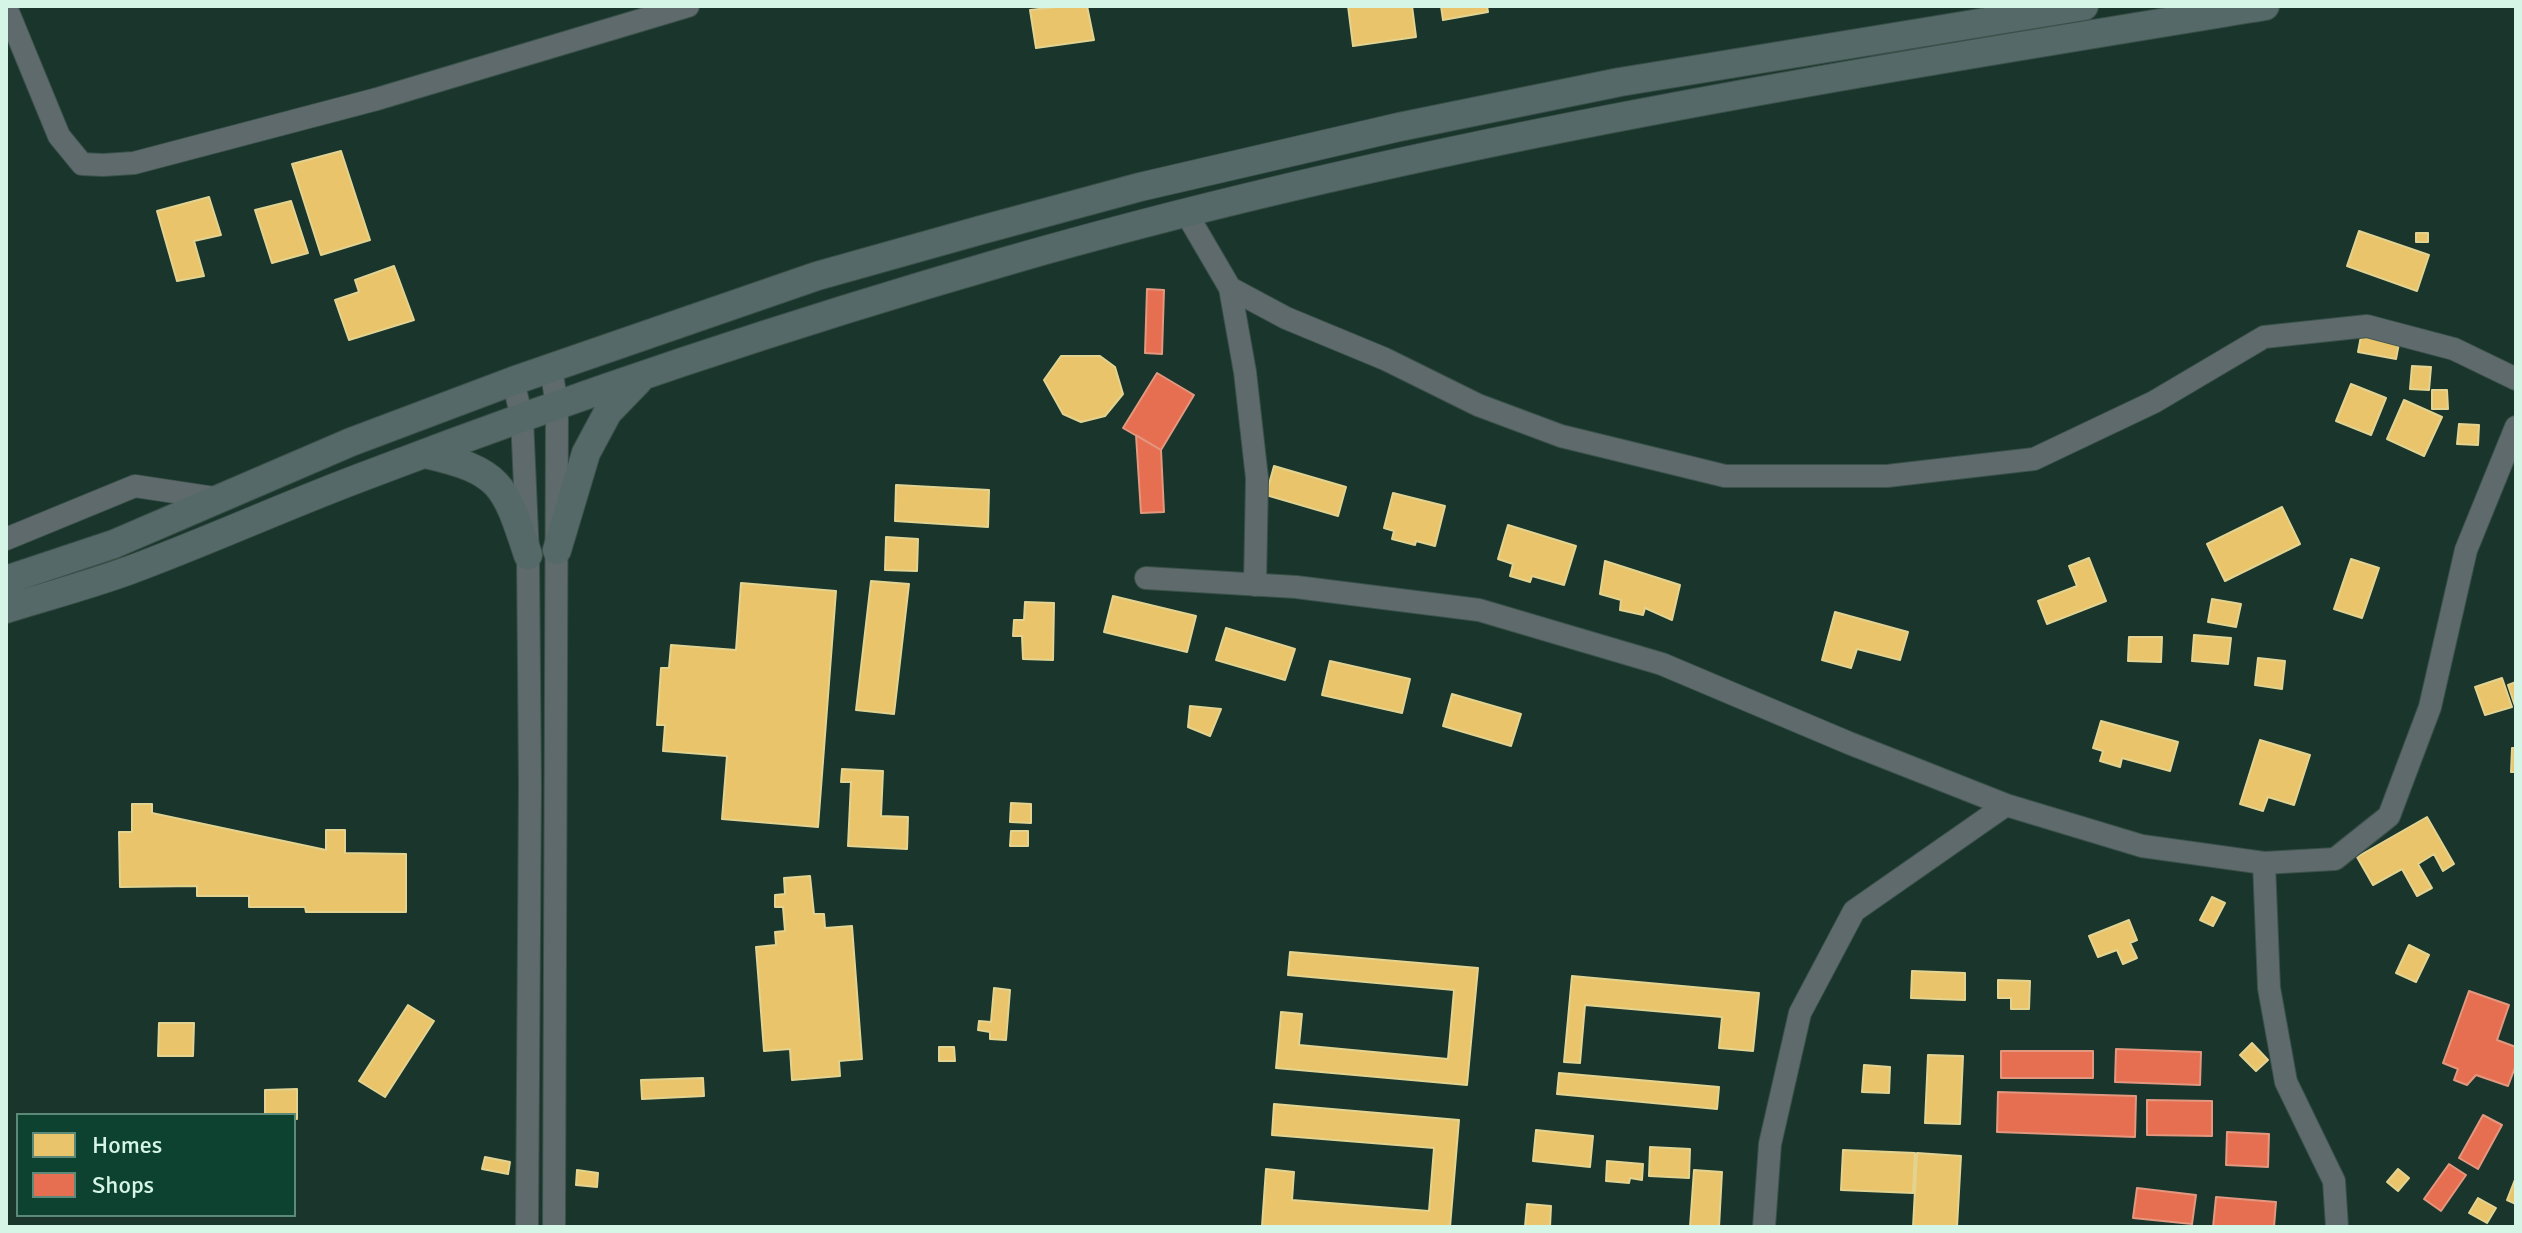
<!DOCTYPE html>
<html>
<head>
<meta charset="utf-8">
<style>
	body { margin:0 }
	#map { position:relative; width:2522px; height:1233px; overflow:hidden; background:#19352c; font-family:Signika,sans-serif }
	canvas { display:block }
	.frame { position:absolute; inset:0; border:8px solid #d5f5e7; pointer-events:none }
	.legend { position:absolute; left:16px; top:1113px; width:280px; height:104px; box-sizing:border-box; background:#0d4130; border:2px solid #5d8979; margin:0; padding:10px 14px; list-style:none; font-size:24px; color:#d5f5e7 }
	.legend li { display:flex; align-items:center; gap:16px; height:40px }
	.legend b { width:40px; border:2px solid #5d8979 }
</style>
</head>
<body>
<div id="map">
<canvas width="2522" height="1233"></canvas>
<div class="frame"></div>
<ul class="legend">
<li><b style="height:22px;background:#e9c46a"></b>Homes</li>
<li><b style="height:22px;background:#e76f51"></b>Shops</li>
</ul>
</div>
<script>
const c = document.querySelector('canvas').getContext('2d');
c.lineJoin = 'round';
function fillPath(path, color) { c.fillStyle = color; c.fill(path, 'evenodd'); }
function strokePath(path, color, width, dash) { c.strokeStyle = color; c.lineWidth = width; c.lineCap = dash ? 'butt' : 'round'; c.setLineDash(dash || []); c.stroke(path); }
const homes = new Path2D(`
	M1065 6H1087L1094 40 1036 48 1030 10Z
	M1348 6H1412L1416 37 1353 46Z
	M1441 6H1487L1488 12 1443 20Z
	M341 151 370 240 321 255 292 164Z
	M209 197 221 235 194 241 204 276 177 281 157 211Z
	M291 201 308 253 272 263 255 210Z
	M2359 231 2429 255 2417 291 2347 266Z
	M2416 233H2428V242H2416Z
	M394 266 414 320 349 340 335 300 359 292 355 280Z
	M2362 331 2400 338 2396 359 2358 352Z
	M1061 356H1100L1115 367 1123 394 1105 416 1081 422 1063 414 1044 380Z
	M2412 366 2431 367 2429 390 2410 389Z
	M2351 384 2386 398 2371 435 2336 421Z
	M2432 390H2447L2448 409H2432Z
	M2404 400 2442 417 2424 456 2387 439Z
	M2459 424 2479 425 2478 445 2457 444Z
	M1274 466 1346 487 1338 516 1266 495Z
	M896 485 989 490 988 527 895 521Z
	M1393 493 1445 506 1435 546 1416 541 1415 545 1392 539 1394 531 1384 528Z
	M2282 507 2300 544 2225 581 2207 544Z
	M1508 525 1576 546 1564 585 1532 576 1530 582 1510 576 1513 564 1498 559Z
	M886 537 918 539 917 571 885 570Z
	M2089 558 2106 601 2047 624 2038 601 2077 586 2069 566Z
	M2351 559 2379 568 2362 618 2334 609Z
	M1605 561 1680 585 1672 620 1645 608 1643 615 1620 610 1621 600 1600 594Z
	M871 581 909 584 894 714 856 710Z
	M741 583 836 591 818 827 722 819 727 756 663 751 665 725H657L661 668H669L671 645 736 650Z
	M1113 596 1196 616 1187 652 1104 632Z
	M2212 599 2241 604 2236 627 2208 622Z
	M1025 602 1054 603 1053 660 1023 659 1022 636H1013L1014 620H1024Z
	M1835 612 1908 632 1900 660 1857 649 1851 668 1822 660Z
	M1226 628 1295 649 1285 680 1216 660Z
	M2194 635 2231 638 2228 664 2192 661Z
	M2129 637H2162L2161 662 2128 661Z
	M2258 658 2285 661 2282 689 2255 685Z
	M1330 661 1410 679 1402 713 1322 695Z
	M2502 678 2512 707 2485 715 2475 687Z
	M2516 682V709L2508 685Z
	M1452 694 1521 714 1511 746 1443 726Z
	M1190 706 1221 709 1210 736 1188 727Z
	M2101 721 2178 742 2170 771 2122 758 2120 767 2100 761 2103 751 2093 748Z
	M2260 740 2310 755 2294 805 2268 797 2263 811 2240 804Z
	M2512 748H2516V772H2511Z
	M842 769 883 771 881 816 908 817 907 849 848 846 851 782H841Z
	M1011 803 1031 804V823L1010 822Z
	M132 804H152V813L326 850V830H345V853L406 854V912H306L305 907H249V896H197V886L120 887 119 832H132Z
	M2427 817 2454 864 2443 871 2434 854 2418 864 2432 888 2417 896 2402 869 2373 885 2357 857Z
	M1011 831H1028V846H1010Z
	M810 876 814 914H824L825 928 852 926 862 1059 839 1061 840 1076 792 1080 790 1049 764 1051 756 947 776 945 775 932 785 931 783 907H775V895L785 894 784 878Z
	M2212 897 2225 903 2213 926 2200 920Z
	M2129 920 2137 940 2130 943 2137 958 2123 964 2117 950 2098 957 2089 936Z
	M2409 945 2429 955 2416 982 2396 973Z
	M1290 952 1478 968 1467 1085 1276 1068 1281 1012 1302 1014 1299 1045 1448 1059 1454 990 1288 975Z
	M1912 971 1965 973V1000L1911 998Z
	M1572 976 1759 993 1753 1051 1719 1048 1722 1017 1585 1005 1580 1063 1564 1062Z
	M1998 980 2030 981 2029 1009H2011V998H1998Z
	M994 988 1010 990 1006 1040 990 1039V1032L978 1030 979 1021 991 1022Z
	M408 1005 434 1021 385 1097 359 1081Z
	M159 1023H194L193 1056H158Z
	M2252 1043 2268 1060 2256 1071 2240 1055Z
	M939 1047H954L955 1061H939Z
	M1928 1055 1963 1056 1960 1124 1925 1123Z
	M1864 1065 1890 1067 1889 1093 1862 1092Z
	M1559 1073 1719 1087 1717 1109 1557 1094Z
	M703 1078 704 1096 642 1099 641 1080Z
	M297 1089V1119H294V1115H265V1090Z
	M1274 1104 1459 1120 1450 1227 1262 1226 1266 1169 1294 1172 1292 1200 1429 1211 1434 1148 1272 1135Z
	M1536 1130 1593 1136 1590 1167 1533 1161Z
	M1650 1147 1690 1149 1689 1178 1649 1176Z
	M1843 1150 1915 1153 1913 1193 1841 1190Z
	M1917 1153 1961 1156 1957 1227H1913Z
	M485 1157 510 1162 508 1174 482 1169Z
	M1607 1161 1643 1164 1642 1180 1630 1178 1629 1183 1606 1181Z
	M2398 1169 2409 1178 2398 1191 2387 1182Z
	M577 1170 598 1173 597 1187 576 1185Z
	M1694 1170 1722 1172 1719 1227H1690Z
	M2516 1177V1204L2507 1200Z
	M2478 1198 2496 1208 2487 1223 2469 1213Z
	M1527 1204 1551 1206 1550 1227H1525Z`);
fillPath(homes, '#e9c46a');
strokePath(homes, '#e3d390', 2);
const shops = new Path2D(`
	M1147 289 1164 290 1162 354 1145 353Z
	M1157 373 1194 395 1161 450 1123 428Z
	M1136 435 1161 450 1164 512 1141 513Z
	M2469 991 2509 1005 2497 1040 2516 1047V1065L2508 1086 2476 1075 2467 1085 2454 1080 2458 1069 2443 1063Z
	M2116 1049 2201 1052 2200 1085 2115 1082Z
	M2001 1051H2093V1078H2001Z
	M1998 1092 2136 1096 2135 1137 1997 1132Z
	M2147 1100 2212 1101V1136L2147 1135Z
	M2483 1115 2502 1125 2478 1169 2459 1158Z
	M2227 1132 2269 1134 2268 1167 2226 1165Z
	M2449 1164 2466 1175 2441 1211 2424 1199Z
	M2137 1188 2196 1195 2192 1224 2133 1218Z
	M2216 1197 2276 1202 2274 1227H2213Z`);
fillPath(shops, '#e76f51');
strokePath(shops, '#e2977e', 2);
const minor = new Path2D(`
	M6 7 59 136 82 164 103 165 134 163 377 99 688 6
	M1185 211 1230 288 1286 318 1385 359 1478 405 1561 436 1725 476H1887L2034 459 2154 402 2264 337 2367 326 2454 349 2516 379
	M1230 288 1245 372 1257 478 1255 585
	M551 368 557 406 554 1227
	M513 381 522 418 528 555 530 785 527 1227
	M6 539 135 486 221 499
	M1146 578 1296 587 1479 610 1662 664 1849 743 2006 805 2142 846 2264 863 2335 859 2389 816 2430 707 2466 550 2516 427
	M2264 863 2269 988 2286 1082 2334 1181 2337 1227
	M1764 1227 1770 1144 1800 1013 1854 911 2006 805`);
const major = new Path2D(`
	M426 454C501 471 505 485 528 555
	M557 550 586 453 608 412 638 381
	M6 580 114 544 351 442 513 381 817 276 981 230 1140 187 1399 127 1620 82 2084 6
	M6 609C47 596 89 585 130 570 211 540 289 504 370 474 579 394 792 323 1007 261 1419 142 1842 75 2265 6`);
strokePath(minor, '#3a5149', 24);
strokePath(major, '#3a5149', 30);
strokePath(minor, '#5e6a6c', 22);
strokePath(major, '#566969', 28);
</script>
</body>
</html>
